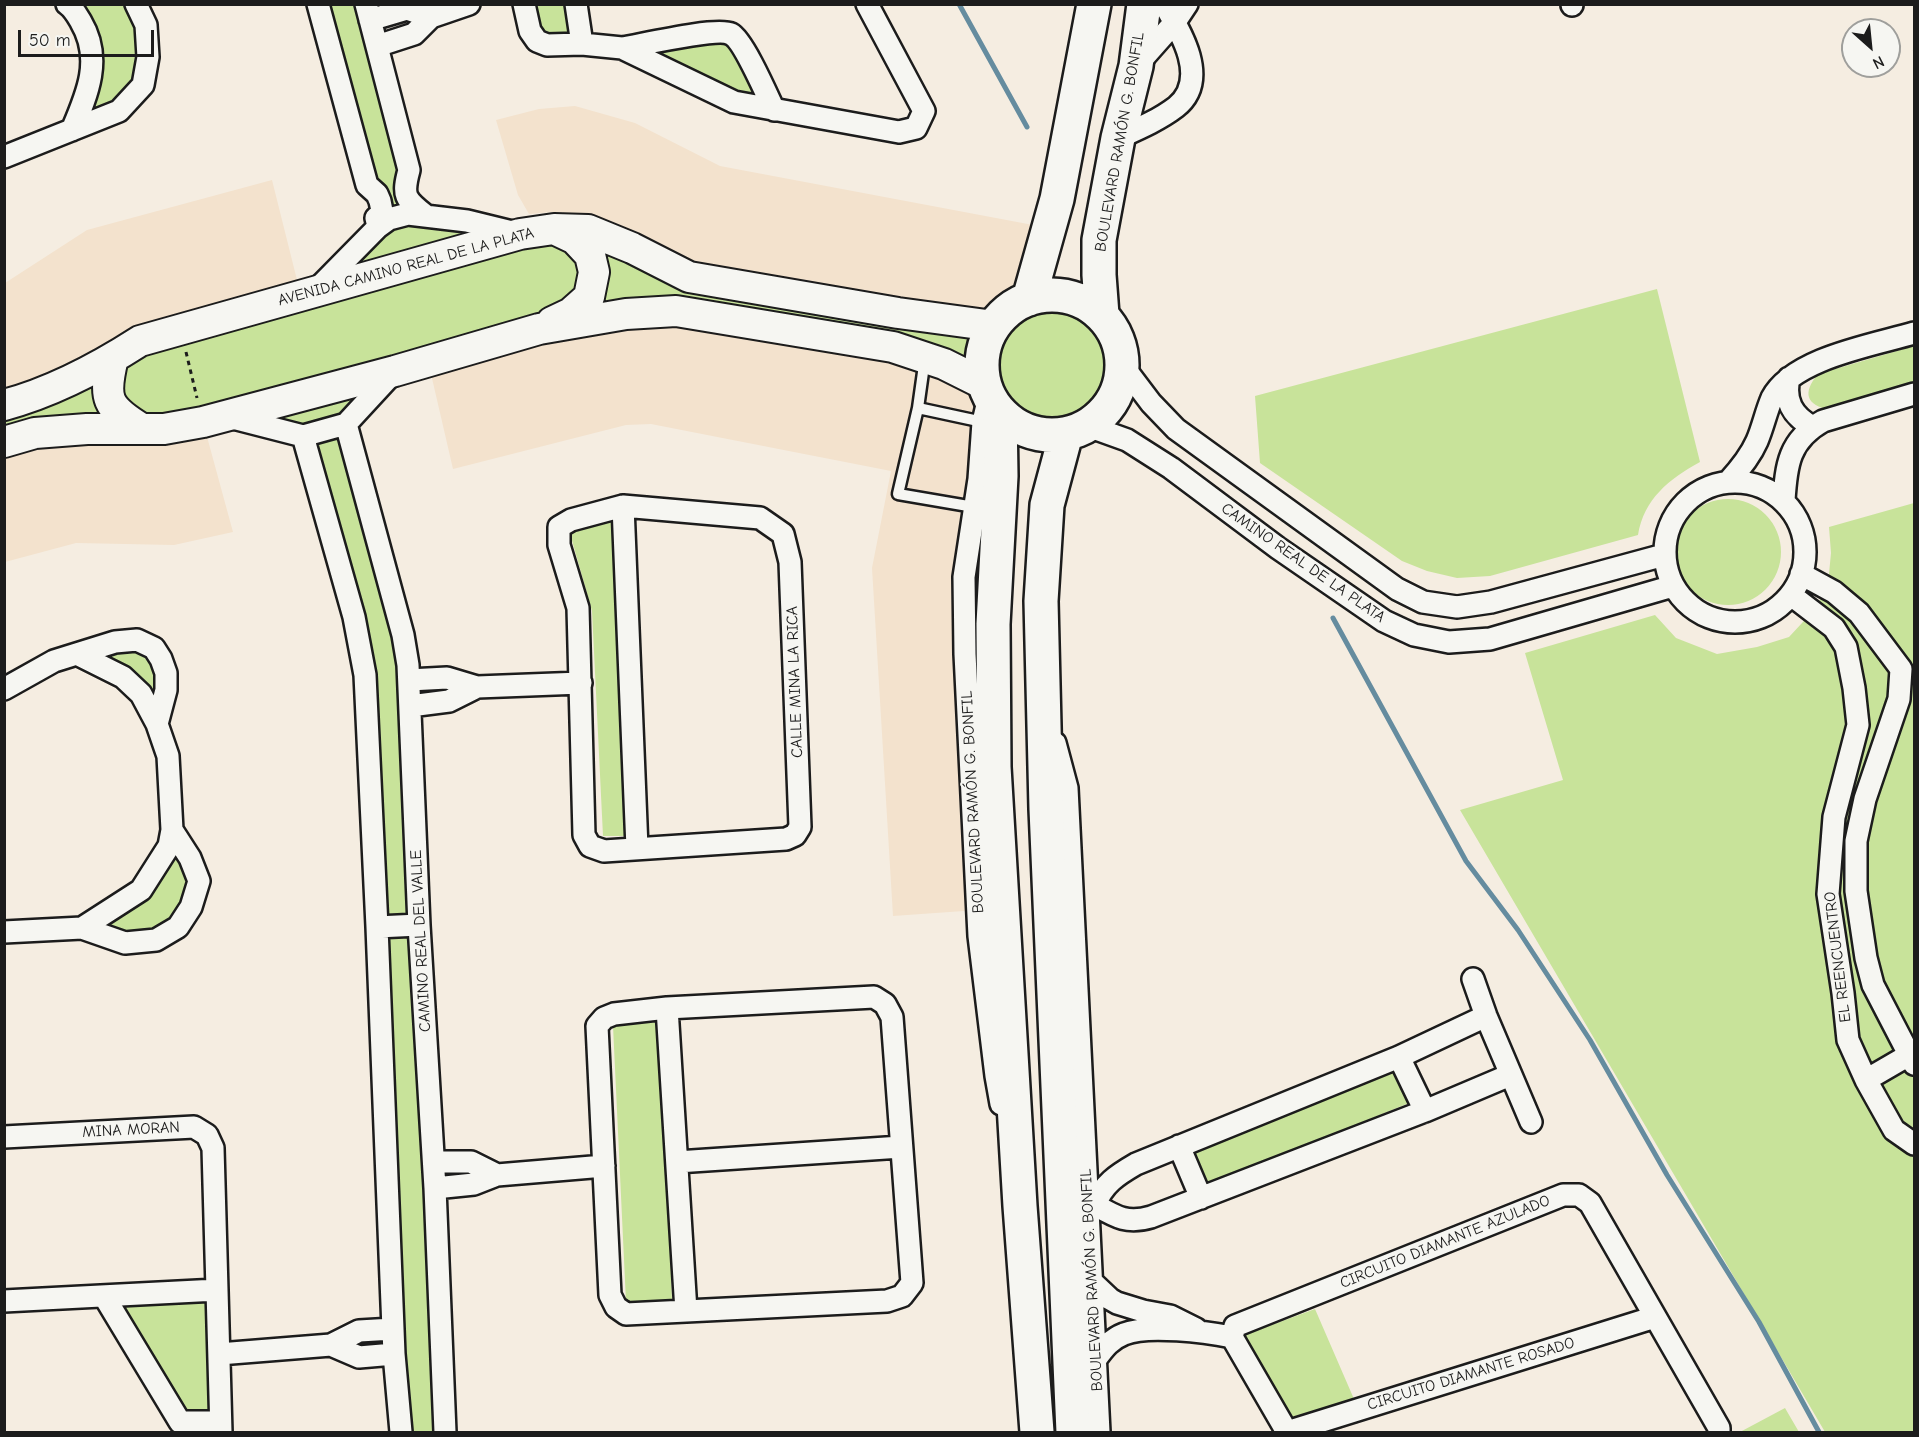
<!DOCTYPE html>
<html>
<head>
<meta charset="utf-8">
<style>
	body { margin:0 }
	#map { position:relative; width:1919px; height:1437px; overflow:hidden; background:#f5ede1; font-family:"Comic Neue",sans-serif }
	canvas { display:block }
	.frame { position:absolute; inset:0; border:6px solid #1c1c1c; pointer-events:none }
	.north { position:absolute; left:1841px; top:18px; width:60px; height:60px; box-sizing:border-box; background:#f6f6f2; border:2px solid #9f9f9c; border-radius:50%; rotate:153deg; font-size:16px; font-weight:700; line-height:24px; text-align:center; color:#1c1c1c }
	.north::after { content:''; display:block; margin:auto; width:21px; height:27px; background:#1c1c1c; clip-path:polygon(50% 0,100% 100%,50% 72%,0 100%) }
	.scale { position:absolute; left:18px; top:30px; width:136px; height:27px; box-sizing:border-box; border:3px solid #1c1c1c; border-top:0; padding-left:8px; font-size:18px; line-height:21px; white-space:nowrap; color:#1c1c1c; -webkit-text-stroke:4px #f6f6f2; paint-order:stroke }
</style>
</head>
<body>
<div id="map">
<canvas width="1919" height="1437"></canvas>
<div class="frame"></div>
<div class="north">N</div>
<div class="scale">50 m</div>
</div>
<script>
const c = document.querySelector('canvas').getContext('2d');
c.lineJoin = 'round';
function fillPath(path, color) { c.fillStyle = color; c.fill(path, 'evenodd'); }
function strokePath(path, color, width, dash) { c.strokeStyle = color; c.lineWidth = width; c.lineCap = dash ? 'butt' : 'round'; c.setLineDash(dash || []); c.stroke(path); }
function write(font, color, halo, rows, align = 'center') {
  c.font = font + ' "Comic Neue",sans-serif'; c.lineWidth = 4.5; c.setLineDash([]); c.textBaseline = 'middle'; c.strokeStyle = halo; c.fillStyle = color; for (const [text, x, y, turn = 0] of rows) {
    c.save(); c.translate(x, y); c.rotate((+turn || 0) * Math.PI / 180); c.textAlign = isNaN(turn) ? turn : align; if (halo) c.strokeText(text, 0, 0); c.fillText(text, 0, 0); c.restore();
  }
}
fillPath(new Path2D(`
	M575 106 635 123 720 166 1049 228 1029 299 1009 310 994 326 689 277 591 218 575 214 552 212 529 214 518 195 496 120 539 109Z
	M272 180 301 296 5 405V283L87 230Z
	M676 311 984 384 964 577 978 910 893 916 872 568 891 471 651 424 626 425 453 469 428 361Z
	M203 422 233 532 174 545 76 543 5 562V442Z`), '#f3e2cd');
fillPath(new Path2D(`
	M67 5H136L143 85 72 130 92 69Z
	M318 5H366L414 190 425 215 553 233 689 277 994 326C1015 303 1033 293 1066 297 1080 299 1092 307 1101 316 1146 360 1114 433 1052 435 1039 435 1019 431 1010 421 1000 411 992 396 984 384L676 311 395 371 346 424 403 635 445 1432H401L365 675 303 436 227 417 5 442V405L314 292 378 227Z
	M534 5H572L577 41 544 39Z
	M730 37 758 87 750 99 660 55 662 50Z
	M1657 289 1700 462C1669 479 1644 499 1638 535L1490 576 1457 578 1427 571 1402 561 1260 463 1255 396Z
	M1914 346V385L1830 410C1806 405 1802 393 1818 374Z
	M1675 552a53 53 0 1 1 106 0a53 53 0 1 1-106 0Z
	M1914 503V1432H1825L1460 810 1563 780 1525 653 1655 615 1676 638 1717 654 1757 647 1789 637 1815 609 1828 584 1831 553 1829 527Z
	M611 520 629 836H603L592 611 569 530Z
	M115 642 161 659 157 724 141 694 77 654Z
	M169 846 199 881 156 940 82 928 121 904Z
	M658 1022 667 1168 672 1300 626 1302 613 1026Z
	M1395 1069 1409 1103 1201 1188 1187 1153Z
	M217 1290 220 1422H180L104 1296Z
	M1315 1309 1357 1406 1296 1424 1244 1335Z
	M1785 1408 1799 1432H1740Z`), '#c8e39a');
strokePath(new Path2D(`
	M959 4 1027 127
	M1333 618 1466 861 1518 930 1590 1040 1667 1175 1759 1322 1819 1432`), '#658c9f', 5);
const lane = new Path2D(`
	M925 358 918 408 898 494 974 507
	M918 408 983 422`);
const street = new Path2D(`
	M67 4C74 9 77 15 81 22 103 59 87 95 72 130
	M366 4 409 170C402 196 405 199 425 215
	M524 4 530 31 537 41 547 45 582 44 622 48 734 102 899 132 916 128 924 111 867 4
	M576 4 582 44
	M1572 4V5
	M431 17 469 4
	M370 20 407 9 431 17 414 34 377 46
	M622 48C641 45 717 27 731 34 743 40 767 95 774 110
	M1137 65 1175 22 1187 4
	M1118 138C1138 129 1159 120 1176 107 1210 80 1181 32 1164 4
	M4 157 119 111 143 85 148 57 146 25 136 4
	M376 218 378 227 389 219 408 214 467 221 516 233
	M316 290 378 227 382 211 380 201 377 194 367 185 318 4
	M1123 366 1151 403 1176 429 1397 589 1423 602 1457 607 1491 602 1664 555
	M394 372 346 424 403 635 408 665 419 925 435 1188 445 1432
	M1789 378C1784 400 1792 416 1813 427
	M989 397 983 422 979 479 964 577 965 654 979 936 996 1076 1001 1104
	M229 417 303 436 354 617 365 675 377 927 394 1354 401 1432
	M1088 426 1127 440 1171 468 1278 548 1384 621 1414 635 1449 642 1490 639 1673 586
	M303 436 346 424
	M1665 552a70 70 0 1 1 140 0a70 70 0 1 1-140 0Z
	M1728 482C1740 469 1750 457 1757 441 1763 427 1766 412 1772 398 1793 358 1874 345 1914 333
	M1784 501C1786 465 1789 440 1823 421L1914 394
	M623 506 760 518 783 534 790 562 800 827 795 835 786 839 604 851 590 846 584 835 578 608 559 545V527L571 520Z
	M623 506 637 848
	M1801 574 1834 592 1859 613 1901 669 1899 699 1865 799 1856 841V891L1866 958 1873 985 1914 1064
	M1791 595 1834 628 1846 647 1854 688 1858 725 1834 817 1828 894 1843 993 1848 1040 1866 1080 1894 1130 1914 1144
	M77 654 123 677 141 694 157 724 168 756 172 830 169 846 141 890 82 928
	M409 680 447 678 477 687 449 701 410 706
	M477 687 581 683
	M4 689 54 661 115 642 137 640 154 648 161 659 166 673V690L157 724
	M1055 743 1067 788 1099 1432
	M377 927 419 925
	M4 932 82 928 125 943 156 940 178 927 191 907 199 881 190 858 172 830
	M1473 979 1486 1016 1531 1122
	M874 997 885 1004 892 1017 912 1283 902 1296 887 1301 626 1314 616 1307 610 1295 597 1026 604 1018 614 1014 667 1008Z
	M667 1008 686 1311
	M1399 1057 1425 1111
	M1866 1080 1909 1055
	M4 1137 194 1127 207 1135 213 1148 221 1432
	M1179 1146 1201 1198
	M434 1162H471L497 1175 474 1184 435 1188
	M677 1162 901 1147
	M497 1175 604 1166
	M1095 1205C1103 1184 1117 1175 1136 1164L1399 1057 1486 1016
	M1088 1207 1095 1205C1116 1217 1127 1224 1151 1217L1425 1111 1510 1075
	M1092 1282 1110 1299 1117 1303 1143 1311 1170 1316 1196 1329
	M104 1296 180 1422H220
	M4 1301 217 1290
	M393 1329 359 1331 331 1345 359 1357 394 1354
	M219 1354 331 1345
	M1096 1359C1104 1348 1111 1339 1124 1334 1148 1324 1206 1332 1232 1337
	M1287 1432 1232 1337 1235 1326 1563 1195H1579L1590 1203 1719 1428V1432
	M1287 1432 1655 1317`);
const secondary = new Path2D(`
	M552 322 571 313 589 297 594 272 590 255 575 239 556 230
	M113 358C103 399 106 407 142 429
	M4 405C53 392 98 368 140 341L520 234 554 229 588 230 632 248 689 277 898 313 994 326
	M4 442 35 433 87 429H164L203 422 395 371 539 329 626 314 676 311 893 347 944 364 984 384`);
const primary = new Path2D(`
	M982 365a70 70 0 1 1 140 0a70 70 0 1 1-140 0Z
	M1029 299 1057 199 1094 4
	M1102 315 1099 275V240L1118 138 1136 66 1144 4
	M1000 413 1001 476 993 624 994 767 1020 1206 1037 1432
	M1066 434 1047 505 1041 601 1046 809 1073 1432`);
strokePath(lane, '#1c1c1c', 15);
strokePath(street, '#1c1c1c', 26);
strokePath(secondary, '#1c1c1c', 34);
strokePath(primary, '#1c1c1c', 38);
strokePath(new Path2D(`
	M186 352 197 398`), '#1c1c1c', 3, [4.5, 4.5]);
strokePath(lane, '#f6f6f2', 10);
strokePath(street, '#f6f6f2', 21);
strokePath(secondary, '#f6f6f2', 30);
strokePath(primary, '#f6f6f2', 33);
write('16px', '#1c1c1c', '#f6f6f2', [
	["BOULEVARD RAMÓN G. BONFIL",1120,142,-80],
	["AVENIDA CAMINO REAL DE LA PLATA",406,267,-15],
	["CAMINO REAL DE LA PLATA",1303,563,35],
	["CALLE MINA LA RICA",795,682,-92],
	["BOULEVARD RAMÓN G. BONFIL",973,802,-93],
	["CAMINO REAL DEL VALLE",421,941,-93],
	["EL REENCUENTRO",1838,957,-97],
	["MINA MORAN",131,1130,-3],
	["CIRCUITO DIAMANTE AZULADO",1445,1242,-22],
	["BOULEVARD RAMÓN G. BONFIL",1092,1280,-93],
	["CIRCUITO DIAMANTE ROSADO",1471,1374,-17]
]);
</script>
</body>
</html>
